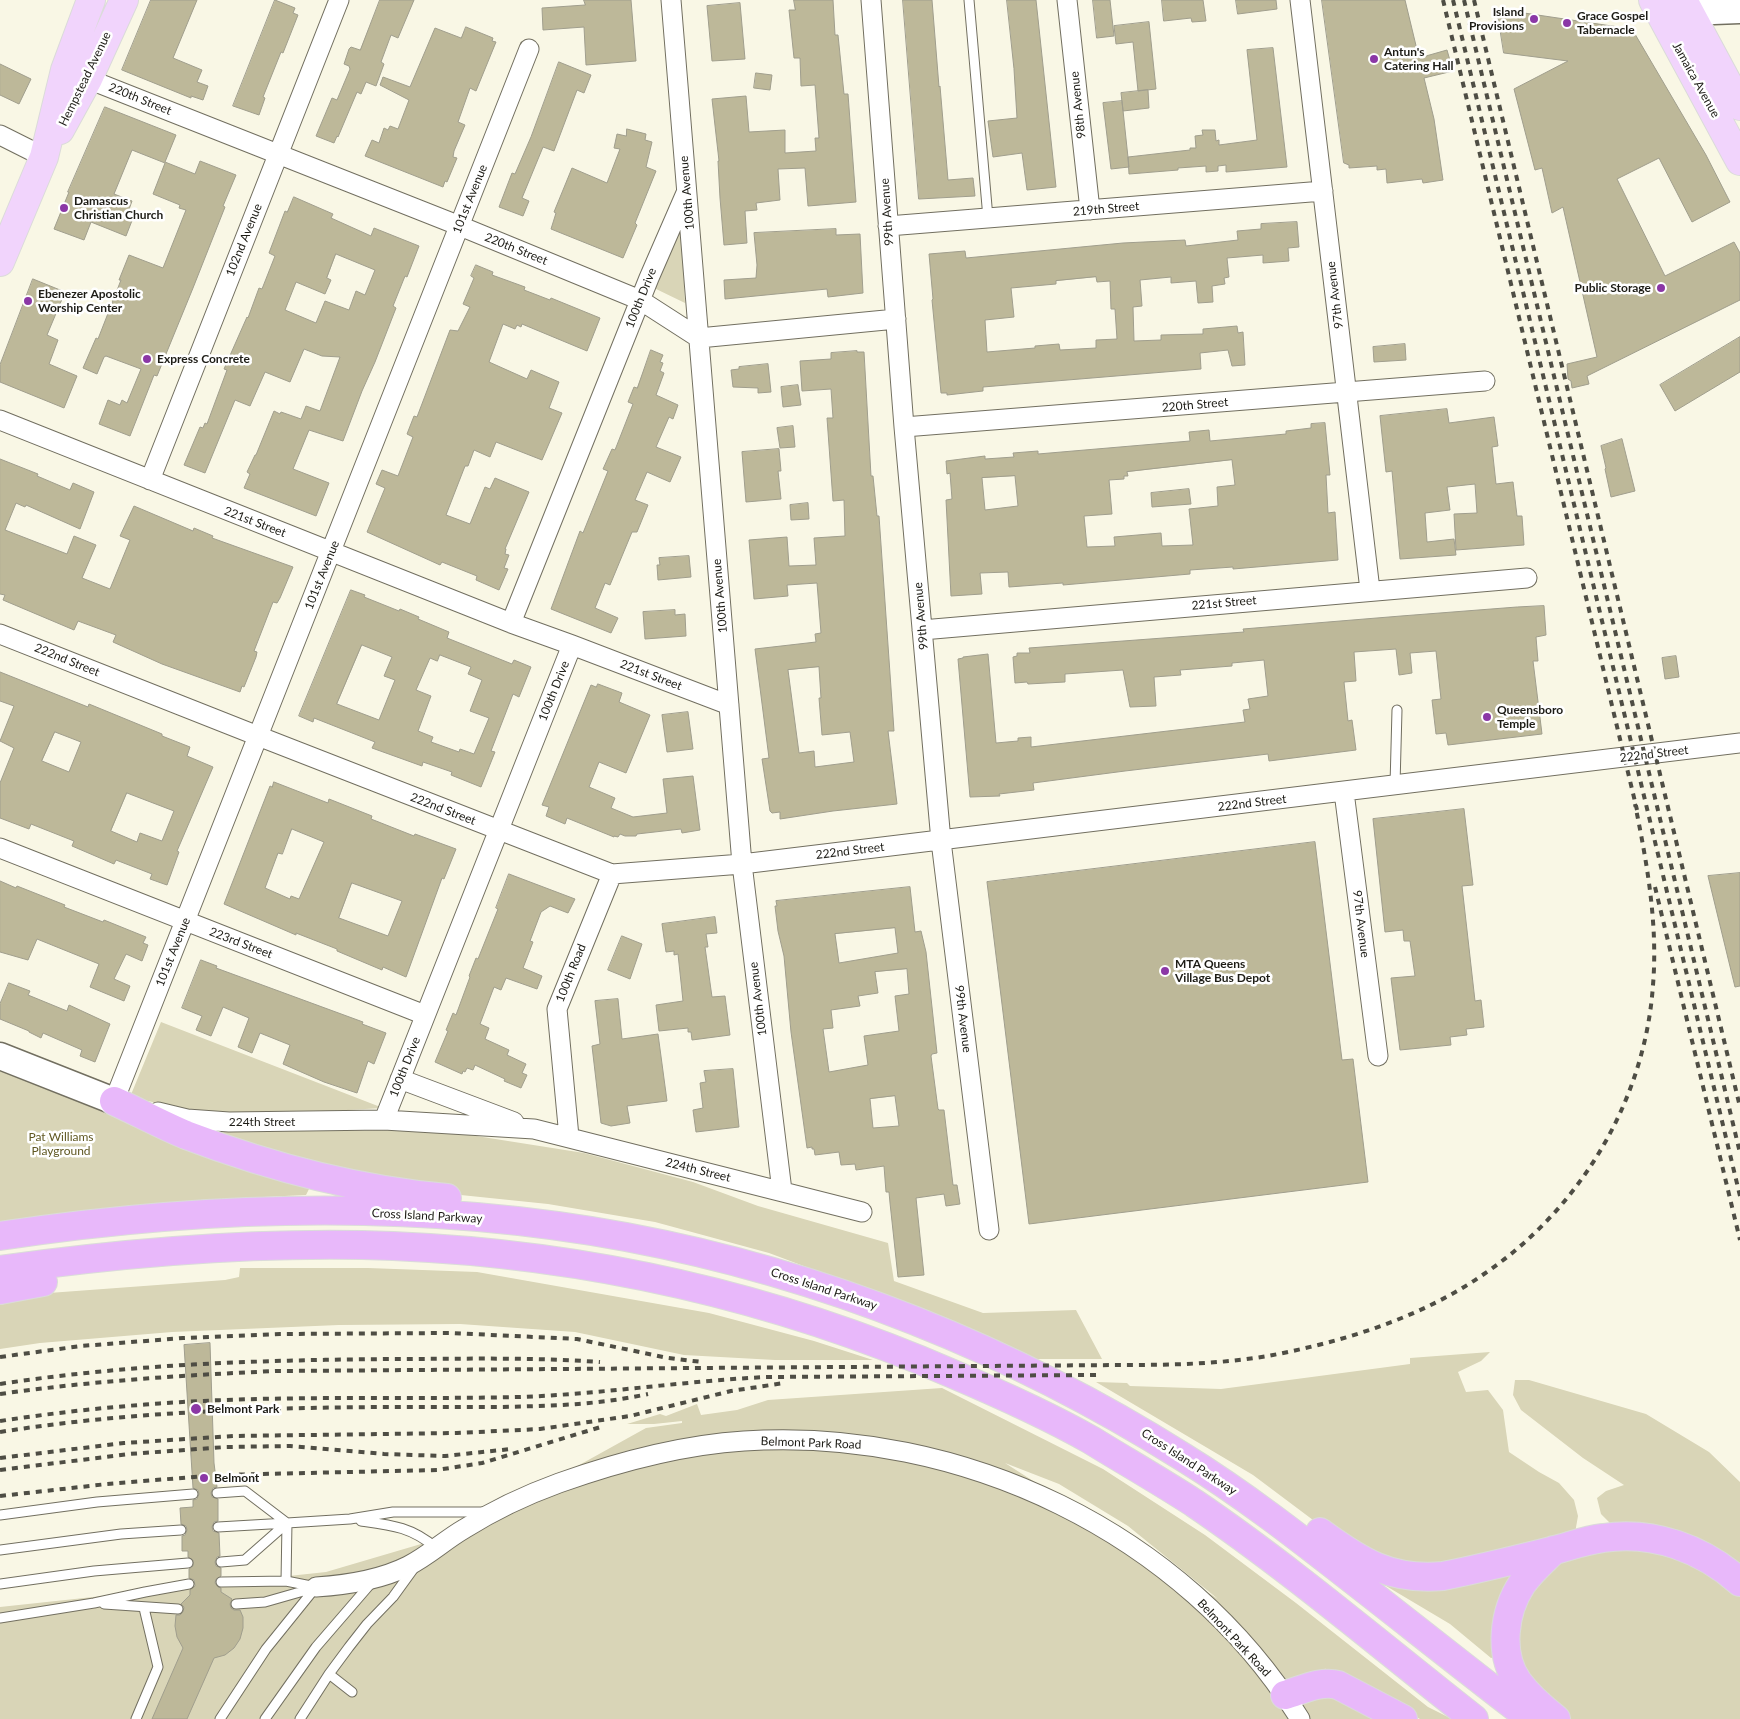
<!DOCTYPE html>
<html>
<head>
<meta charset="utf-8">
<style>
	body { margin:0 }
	canvas { display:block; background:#f9f7e5 }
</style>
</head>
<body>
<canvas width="1740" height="1719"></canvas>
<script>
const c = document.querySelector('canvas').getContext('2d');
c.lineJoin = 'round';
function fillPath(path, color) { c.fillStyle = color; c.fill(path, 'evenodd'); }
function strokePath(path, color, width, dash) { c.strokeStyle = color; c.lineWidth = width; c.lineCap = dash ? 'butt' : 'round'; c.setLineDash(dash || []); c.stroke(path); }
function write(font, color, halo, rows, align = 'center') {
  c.font = font + ' Lato,sans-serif'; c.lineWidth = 5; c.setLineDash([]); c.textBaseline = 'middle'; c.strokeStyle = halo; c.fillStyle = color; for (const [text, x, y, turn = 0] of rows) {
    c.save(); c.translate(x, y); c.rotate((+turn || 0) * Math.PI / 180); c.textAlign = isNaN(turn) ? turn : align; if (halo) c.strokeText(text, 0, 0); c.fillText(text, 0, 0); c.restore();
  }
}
fillPath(new Path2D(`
	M681 224 685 303 654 288Z
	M161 1022 383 1108 243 1116 188 1110 130 1097Z
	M0 1070 128 1122 311 1185 306 1195 200 1200 0 1225Z
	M402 1130 470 1135 584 1153 693 1182 758 1206 888 1243 894 1281 983 1313 1076 1310 1102 1359H1036L966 1327 769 1253 655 1222 548 1204 422 1191 205 1132Z
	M240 1268H368L477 1272 709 1313 814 1341 873 1360H775L684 1355 575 1332 460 1324 339 1325 172 1332 40 1343 0 1349V1305L49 1293 225 1280 239 1277Z
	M1490 1352 1481 1361 1458 1372 1466 1392 1488 1390 1503 1410 1509 1452 1539 1472 1559 1483 1574 1500 1578 1516 1575 1533 1430 1570 1353 1550 1253 1475 1096 1382 1127 1383 1130 1386 1221 1389 1410 1364V1358Z
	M1515 1380H1529L1646 1414 1709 1452 1740 1482V1573L1611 1524 1601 1514 1597 1498 1606 1491 1624 1485 1583 1458 1521 1410 1513 1395Z
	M942 1388 1103 1469 1205 1535 1296 1603 1428 1707 1452 1719H1420L1324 1668 1398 1719H0V1607L326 1572 455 1534 646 1428 682 1423V1421L654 1424H627L660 1414 666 1416 697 1404 701 1415 737 1410 768 1400ZM1005 1463 1059 1484 1128 1526 1218 1599Z
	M1645 1549 1687 1561 1719 1578 1740 1597V1719H1565L1524 1678 1515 1623 1529 1592 1557 1564 1597 1550Z
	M1517 1569 1498 1656 1491 1658 1450 1624 1371 1577Z`), '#d9d5b7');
const building = new Path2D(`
	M151 0H197L173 58 202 70 197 82 208 86 203 100 191 96V98L122 70Z
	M275 0 295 8 293 13 298 15 283 53 281 52 263 97 265 98 259 115 233 106Z
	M380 0H414L398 38 391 35 381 62 384 64 376 86 366 82 361 94 357 92 338 137 337 136 334 143 316 136 332 98 337 100 350 69 349 66 344 64 349 49 351 47 360 50Z
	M584 0H631L636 61 586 65 584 27 543 30 542 8 585 5Z
	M794 0H833L835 35H838L844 94H848L856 202 808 206 805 168 778 169 780 200 756 203 757 210 745 211 747 243 724 245 720 198 718 161H719L712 99 746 96 749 132 785 130V153L816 151 815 138H819L815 85 801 86 800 58H794L789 10H795Z
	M903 0H932L939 87 940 86 948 180 973 178 975 196 919 199Z
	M1007 0H1036L1056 187 1027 190 1022 153 993 157 988 121 1017 118 1014 69Z
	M1093 0H1110L1114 36 1097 38Z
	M1162 0H1203L1206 21 1192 22 1191 18 1164 21Z
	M1236 0H1276L1277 9 1238 14Z
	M1322 0H1405L1419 58 1447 50 1453 71 1424 78 1434 119 1443 180 1423 183 1422 179 1387 183 1386 169 1377 170V166L1349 168V165L1344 163Z
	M740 3 745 59 712 61 707 6Z
	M1497 9 1632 29 1706 155 1730 202 1692 222 1659 158 1617 179 1665 276 1734 242 1740 253V300L1587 376 1589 384 1572 388 1571 381 1568 379 1567 364 1597 357 1563 207 1552 213 1542 168 1535 170 1514 89 1568 61 1504 53Z
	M1149 22 1156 89 1138 91 1133 42 1116 44 1114 26Z
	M466 27 493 38 492 41 496 42 476 91 470 88 458 122 465 125 454 151 453 157 457 158 447 182 445 181 443 187 365 156 372 140 379 143 384 128 388 130 390 126 398 129 409 100 380 85 383 77 410 87 435 28 461 38Z
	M1273 48 1287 167 1226 172V165L1218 166V171L1206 172V166L1178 168V170L1129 174 1128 157 1190 150V148H1196L1195 136 1203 135 1202 130H1215L1216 141 1219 140V145L1257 140 1247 50Z
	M559 62 591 75 584 93 577 90 554 151 543 147 522 198 529 201 523 216 499 207 512 173 515 174 531 137Z
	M0 64 31 79 19 104 0 95Z
	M756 73 772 75 770 90 754 88Z
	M1148 90 1149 108 1123 111 1121 93Z
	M1122 101 1129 167 1111 169 1103 103Z
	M105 107 176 135 165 162 195 174 200 161 236 175 223 206 225 207 193 288 157 376 154 375 130 436 99 424 108 400 120 405 122 400 127 403 141 369 106 356 104 357 97 374 83 368 96 338 98 339 121 280H119L129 255 163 268 186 210 179 208 180 205 153 194 165 163 132 150 114 194 132 201 127 215 133 218 126 236 91 222 84 240 54 229 69 192H68Z
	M627 129 646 134 645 140 652 142 646 167 656 171 635 223 637 225 623 258 551 229 556 213 554 212 572 168 607 183 620 149 614 148 617 134 626 136Z
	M294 197 333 214 331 218 371 236 374 228 419 246 407 277 405 276 393 306 396 308 375 362 362 391 343 441 309 430 293 469 329 483 316 516 244 488 250 474 247 472 255 455H256L274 411 280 414 281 412 301 419 306 406 320 411 340 357 322 356 304 349 290 382 265 372 250 406 235 400 205 473 184 465 200 427 203 428 205 423 207 424 227 370 224 369 247 317 248 318 259 288 262 289 275 256 269 253 285 211 287 212ZM336 254 375 270 365 295 356 291 349 310 325 301 316 323 285 310 296 282 325 294 331 280 327 278Z
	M1297 222 1299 247 1288 248 1289 261 1263 263V255L1227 258 1229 277 1224 278 1225 284 1212 286 1213 302 1198 303 1196 281 1171 283V277L1140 280 1142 306 1133 307 1134 341 1161 340V335L1203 334V329L1237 326 1238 333 1243 332 1245 365 1232 366 1228 350 1200 353 1201 369 1019 384 983 387V391L947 395V393H941L932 300 933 299 929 254 965 251 966 258 1123 243 1185 240 1186 246 1238 240 1237 231 1261 229V224ZM1096 277 1097 282 1110 281 1111 309H1115L1117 339 1096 340V348L1060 350 1059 344 1035 346V348L987 352 985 320 1014 317 1011 288 1056 284V281Z
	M836 229V235L860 234 863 293 828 297 827 289 725 299 724 280 756 278 757 265 754 233Z
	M476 265 493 272 492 275 525 287 524 290 550 300 551 298 600 318 587 351 522 324 521 327 517 325 515 329 503 324 489 362 527 379 531 370 559 382 549 408 562 413 542 460 496 442 490 457 474 450 468 466H465L446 515 470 524 485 487 490 489 495 478 529 492 505 549H506L505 554 509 555 504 568 508 569 499 590 476 580 477 576 442 562 440 565 367 532 385 488 376 484 382 470 398 476 413 437 407 434 414 416 417 417 450 330 458 331 470 307 463 304 474 278 471 276Z
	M33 279 65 292 47 335 58 340 49 364 77 376 64 408 0 382V365Z
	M1740 337V372L1675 411 1660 385Z
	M1405 344 1406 360 1374 362 1373 347Z
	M651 350 663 355 660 362 663 363 660 371 664 373 656 395 678 405 673 419 669 417 656 447 681 457 670 482 647 472 635 500 648 505 637 532H632L610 585 605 583 595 608 618 618 611 633 551 609 580 531 583 533 608 471 603 469 612 449 615 450 633 404 628 402 634 387 637 388Z
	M857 351V352H864L871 476H873L877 516H879L894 731H888L897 804 833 811 780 819V812L772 813 770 811 762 759 769 758 755 649 816 642 815 634 821 633 817 583 787 585 788 596 754 599 749 540 787 537 789 566 816 565 814 538 845 536 844 500 833 501 827 418H833L831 389 802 391 800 361 831 359V353ZM819 667 821 698H819L822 735 850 732 854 762 815 767 814 751 799 753 788 670Z
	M768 364 771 392 758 393V388L733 387 731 370 739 369V367Z
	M798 385 801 405 783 407 781 387Z
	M1447 409 1449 423 1494 417 1498 446 1492 447 1496 484 1513 482 1517 516H1522L1524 545 1456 550 1454 514 1477 513 1475 484 1447 487 1450 510 1425 513 1427 542 1454 539 1456 555 1400 559 1392 471 1386 472 1380 416Z
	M1325 423 1330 475H1326L1328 513 1335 512 1338 560 1233 569V567L1190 570V574L1063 585V583L1009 587 1008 572 980 573 982 594 951 596 946 500 952 499 950 473 947 474 946 461 985 456V459L1014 457 1013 453 1038 451V454L1190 441 1189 432 1209 430 1210 441 1286 434V431L1311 428V424ZM1232 460 1235 485 1217 487 1218 506 1189 509 1193 545 1162 546 1161 533 1114 537 1115 546 1087 547 1084 516 1112 514 1109 480 1124 479V476H1128L1127 472ZM1015 476 1018 506 985 510 982 478Z
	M793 426 795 447 780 448 777 428Z
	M1622 439 1635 491 1611 497 1605 469 1606 468 1601 446Z
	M779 449 781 471H778L781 499 746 502 742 452Z
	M0 459 38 474 37 476 70 490 73 483 94 492 80 529 26 505 25 507 16 503 5 530 67 554 74 536 96 545 82 578 110 589 130 540 120 536 134 506 193 531 194 528 213 536 212 538 293 567 280 598 277 603 273 602 254 651 257 652 256 657 244 687 242 686 240 692 162 664 113 642 116 635 78 621 74 630 3 600 5 595 0 594Z
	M1189 489 1191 504 1152 507 1151 493Z
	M808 503 809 519 791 520 790 505Z
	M689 556 691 577 658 580 657 565H660L659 558Z
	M351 590 365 595 364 597 399 611 400 609 419 617 418 619 449 632 447 638 512 664 514 660 531 667 519 697 513 694 491 751 495 752 481 787 451 775 452 772 423 762 422 766 372 748 375 742 314 718 313 722 299 716ZM362 645 392 657 384 676 395 680 379 720 337 704ZM440 655 471 667 468 674 482 680 470 711 489 718 474 754 460 749 459 752 431 742 433 737 418 731 431 696 416 690 430 658 437 661Z
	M1544 606 1546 635 1536 637 1538 661H1533L1542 734 1448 745 1446 733 1436 734 1432 700 1441 699 1436 651 1410 653 1412 673 1399 675 1396 649 1354 652 1356 681 1344 682 1348 721 1352 720 1356 750 1269 761 1268 754 1125 771 1033 783 1034 790 999 794 1000 796 970 797 958 659 963 658V657L988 654 996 743 1018 741V738L1031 737V747L1245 722 1243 710 1250 709 1248 699 1268 696 1264 660 1232 663V666L1180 670 1181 675 1154 677 1156 706 1130 707 1123 670 1065 674V682L1028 684 1027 682 1015 683 1013 657 1017 656V653H1030L1029 648 1244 632 1243 629 1401 616 1517 607Z
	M675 610V615L685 614 686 636 645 639 643 612Z
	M1676 656 1679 677 1665 679 1662 658Z
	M0 672 88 707 89 704 162 734V736L190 747 187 756 213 767 177 851 179 852 167 885 150 879 152 874 116 860 114 864 72 846 74 841 31 824 29 829 0 818V783L14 748 0 741 14 706 0 701ZM55 732 81 742 69 772 42 761ZM127 793 174 811 162 841 140 833 137 842 111 831Z
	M598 684 622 693 619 702 650 715 626 773 599 762 589 787 615 798 611 808 633 817 667 813 663 779 693 776 700 830 682 833 681 829 637 834 636 836H625L620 834 618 837 614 836V837L567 818 565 824 546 816 549 807 542 805 591 685 596 687Z
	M688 712 693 749 667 752 662 715Z
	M274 782 328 803 329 799 372 816 371 819 414 836 415 834 456 849 444 879 442 878 406 977 383 967 382 970 337 951V949L296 933V935L224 904 270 786 272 787ZM292 829 324 842 299 899 291 896 290 899 265 888 278 853 282 854ZM352 883 402 901 388 936 339 918Z
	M1464 809 1473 885 1462 886 1475 1001 1481 1000 1484 1027 1466 1029 1467 1035 1450 1037 1451 1045 1400 1050 1391 978 1415 976 1410 941H1404L1403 930 1385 932 1373 819Z
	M1315 842 1342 1060 1353 1059 1368 1182 1029 1224 987 882Z
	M1740 873V986L1735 987 1708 876Z
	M509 874 575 899 568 913 550 906 541 912 530 941 533 942 523 968 542 976 537 989 506 978 501 990 494 987 480 1024 489 1028 485 1039 509 1050 507 1055 526 1064 522 1073 527 1075 521 1088 504 1081 505 1079 475 1065 473 1070 467 1068 465 1072 463 1071 462 1074 435 1062 448 1031 446 1030 453 1013 456 1015 470 977 469 976 476 958 478 959 498 909 496 908Z
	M0 881 16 888 17 886 65 905 64 907 103 922 104 920 146 937 143 943 148 945 142 961 126 954 114 979 130 986 124 1001 90 987 99 964 37 939 28 960 0 952Z
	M910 887 915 932 921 931 926 952 937 1053 932 1054 931 1056 938 1109 939 1110H944L953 1185H957L960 1204 946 1206 944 1194 916 1198 924 1275 898 1277 890 1203 889 1192H886L884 1166 856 1170 855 1164 841 1165 839 1152 815 1155 814 1149H812V1147L807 1148 791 1032 784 956 778 931 775 906H777L776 901ZM895 928 898 953 839 963 835 934ZM907 969 909 994 895 996 899 1031 864 1036 868 1065 829 1072 823 1029 833 1028 831 1010 860 1006 858 996 878 993 875 972ZM895 1096 899 1126 873 1128 870 1099Z
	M715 917 717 933 706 934 708 947H705L712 997 725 996 730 1035 692 1040 691 1032H688V1028L659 1031 656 1005 683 1001 678 954 674 955V951L666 952 662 924Z
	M622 936 642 944 630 979 608 970Z
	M201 960 217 966 216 968 363 1022 362 1024 386 1033 374 1064 368 1061 357 1093 324 1082 283 1064 290 1045 260 1033 252 1053 238 1047 249 1018 223 1007 211 1036 196 1030 202 1016 182 1008Z
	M9 983 30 991 28 995 67 1011 69 1005 110 1024 95 1062 80 1056 82 1050 43 1033 41 1038 29 1032V1031L0 1019V1004Z
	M618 999 622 1039 658 1034 667 1101 627 1106 630 1123 611 1126 601 1123 592 1046 600 1044 595 1001Z
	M733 1069 739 1127 696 1132 693 1110 703 1108 700 1083 706 1082 704 1071Z
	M210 1343 214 1463 217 1487 213 1488 211 1493 212 1497 218 1499V1521L214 1522 212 1527 213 1531 219 1533 220 1556 217 1557 215 1562 216 1566 221 1568V1576L216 1579 215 1583 218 1587 221 1588V1592L232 1599 230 1604 231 1608 234 1610H240L243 1617V1628L240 1639 234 1648 225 1655 214 1658 187 1719H152L183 1648 177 1637 175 1626 176 1615H180L183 1612 184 1607 181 1604 190 1595V1590L195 1586 194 1580 189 1578V1569L193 1566V1560L188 1557V1551H182V1536L185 1535 187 1530 186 1526 181 1524 180 1508 193 1507V1500L197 1499 199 1494 198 1490 193 1488 184 1345Z`);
fillPath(building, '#bdb899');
strokePath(building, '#a09e8d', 1);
const lane = new Path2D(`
	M969 0 988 218
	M1395 785 1397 710
	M217 1493 245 1491 287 1523 350 1519 393 1512H486
	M0 1515 97 1502 193 1494
	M361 1521C391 1525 412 1527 436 1548
	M218 1527 287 1523
	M0 1550 121 1534 181 1530
	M221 1562 245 1560 287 1523
	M286 1581 287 1523
	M221 1582 286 1581 316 1587
	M0 1584 94 1571 188 1563
	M104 1604 178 1609
	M236 1604 265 1602 314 1588
	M0 1618 94 1603 145 1592 189 1584
	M329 1674 352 1692
	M136 1719 158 1667 144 1608
	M220 1719 266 1649 316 1587
	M265 1719 316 1647 373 1581
	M300 1719 329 1674 349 1647 367 1624 393 1597 414 1568`);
const street = new Path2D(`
	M671 0 742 864 782 1191
	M871 0 904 427 941 841 989 1230
	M1067 0 1090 210
	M1300 0 1370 590
	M88 79 460 226 640 300 699 338 896 319
	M0 135 44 157
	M888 226 1323 191
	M0 420 511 623 572 645 729 705
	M904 427 1485 381
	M150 480 339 0
	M511 623 649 278 686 193
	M922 630 1527 578
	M0 634 258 736 612 874 742 864 1740 743
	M1344 792 1378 1056
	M0 848 425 1015
	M400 1079 514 1122
	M124 1104 114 1101 529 49
	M158 1112 187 1119 229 1122 384 1120 534 1129 862 1212
	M384 1120 572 645
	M569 1137 557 1009 612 874
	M316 1587C347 1585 380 1580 408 1566 428 1556 445 1540 464 1529 494 1510 526 1495 559 1483 618 1462 681 1445 744 1441 961 1427 1184 1532 1300 1719`);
const secondary = new Path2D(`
	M1672 4 1688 12 1740 10
	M0 1056 114 1101`);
const primary = new Path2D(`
	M1653 0 1740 161
	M1683 0 1740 106
	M60 130 88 79 124 0
	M0 262 44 157 65 70 91 0`);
const highway = new Path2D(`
	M114 1101C138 1112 162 1125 186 1135 270 1167 358 1190 447 1198
	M0 1236C206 1205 420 1199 626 1237 824 1274 1013 1350 1183 1457 1243 1494 1298 1537 1353 1580 1412 1626 1471 1673 1531 1719
	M0 1270C129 1252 262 1241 393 1246 586 1254 776 1297 953 1374 1000 1394 1047 1415 1091 1440 1125 1461 1160 1481 1194 1503 1291 1569 1381 1646 1474 1719
	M0 1290 43 1282
	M1320 1532C1361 1562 1391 1581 1443 1576 1479 1569 1515 1560 1551 1551 1568 1547 1585 1540 1603 1538 1653 1530 1703 1549 1740 1582
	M1554 1550C1543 1561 1531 1571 1522 1584 1504 1611 1498 1654 1518 1682 1529 1697 1542 1708 1556 1719
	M1285 1695C1302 1690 1321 1680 1338 1685L1403 1719`);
strokePath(lane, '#726f60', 11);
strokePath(street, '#726f60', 21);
strokePath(secondary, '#726f60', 29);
strokePath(primary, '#dbdbda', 30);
strokePath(highway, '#dbdbda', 30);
strokePath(lane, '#fff', 9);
strokePath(street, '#fff', 19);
strokePath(secondary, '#fff', 26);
strokePath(primary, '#f1d4fc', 28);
strokePath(highway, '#e8b8fa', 28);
strokePath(new Path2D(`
	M1443 0 1637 810
	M1453 0 1740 1196
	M1464 0 1740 1153
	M1474 0 1740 1107
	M1655 887 1740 1240
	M0 1357 81 1346 183 1338 280 1334 451 1333 577 1339 668 1358 702 1362
	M0 1384C130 1364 261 1360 392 1359 461 1359 531 1357 600 1362
	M0 1394C92 1381 184 1375 277 1371L1122 1365C1171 1365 1220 1364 1268 1356 1342 1342 1421 1318 1484 1274 1580 1209 1645 1101 1653 985 1658 924 1647 863 1635 804
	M0 1421C85 1408 171 1401 257 1399 345 1397 432 1399 520 1397 602 1394 684 1381 766 1377L1097 1375
	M0 1432C126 1412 253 1408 381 1407 420 1407 459 1407 498 1407 549 1406 598 1405 648 1394
	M0 1458 124 1443 233 1436 457 1433 540 1429 630 1416 731 1391 784 1383
	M0 1470 129 1454 226 1447 290 1446 384 1454 445 1456 511 1449
	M0 1496 107 1484 218 1475 437 1470 482 1463 604 1426`), '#4e4d44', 4, [6, 6]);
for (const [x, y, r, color] of [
	[1534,19,5,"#8b37a6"],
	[1567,23,5,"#8b37a6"],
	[1374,59,5,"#8b37a6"],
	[64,208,5,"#8b37a6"],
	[1661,288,5,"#8b37a6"],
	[28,301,5,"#8b37a6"],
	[147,359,5,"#8b37a6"],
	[1487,717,5,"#8b37a6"],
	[1165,971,5,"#8b37a6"],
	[196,1409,6,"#8b37a6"],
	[204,1478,5,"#8b37a6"]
]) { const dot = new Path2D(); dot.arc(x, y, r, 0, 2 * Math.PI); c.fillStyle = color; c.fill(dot); strokePath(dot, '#fff', 2); }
write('bold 12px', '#1d1c16', '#fff', [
	["Island",1524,12,"right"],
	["Provisions",1524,26,"right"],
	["Grace Gospel",1577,16],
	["Tabernacle",1577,30],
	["Antun's",1384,52],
	["Catering Hall",1384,66],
	["Damascus",74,201],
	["Christian Church",74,215],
	["Public Storage",1651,288,"right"],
	["Ebenezer Apostolic",38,294],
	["Worship Center",38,308],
	["Express Concrete",157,359],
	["Queensboro",1497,710],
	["Temple",1497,724],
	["MTA Queens",1175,964],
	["Village Bus Depot",1175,978],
	["Belmont Park",207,1409],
	["Belmont",214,1478]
], 'left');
write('12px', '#1d1c16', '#fff', [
	["Hempstead Avenue",85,79,-64],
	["Jamaica Avenue",1696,80,61],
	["220th Street",140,99,22],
	["98th Avenue",1078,105,-96],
	["100th Avenue",687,193,-95],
	["101st Avenue",470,199,-68],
	["219th Street",1106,209,-5],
	["99th Avenue",887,212,-94],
	["102nd Avenue",244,240,-68],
	["220th Street",516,249,22],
	["97th Avenue",1335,295,-97],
	["100th Drive",641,298,-68],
	["220th Street",1195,405,-5],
	["221st Street",255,522,21],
	["101st Avenue",322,575,-68],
	["100th Avenue",720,596,-95],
	["221st Street",1224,603,-5],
	["99th Avenue",921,616,-95],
	["222nd Street",67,660,22],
	["221st Street",651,675,21],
	["100th Drive",554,691,-68],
	["222nd Street",1654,754,-7],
	["222nd Street",1252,803,-7],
	["222nd Street",443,809,21],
	["222nd Street",850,851,-7],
	["97th Avenue",1361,924,83],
	["223rd Street",241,943,21],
	["101st Avenue",173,952,-68],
	["100th Road",571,973,-68],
	["100th Avenue",758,999,-97],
	["99th Avenue",963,1019,83],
	["100th Drive",405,1067,-68],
	["224th Street",262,1122],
	["224th Street",698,1170,14],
	["Cross Island Parkway",427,1216,3],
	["Cross Island Parkway",824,1289,18],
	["Belmont Park Road",811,1443,2],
	["Cross Island Parkway",1189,1462,33],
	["Belmont Park Road",1234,1638,47]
]);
write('12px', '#605823', '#fff', [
	["Pat Williams",61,1137],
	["Playground",61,1151]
]);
</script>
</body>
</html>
